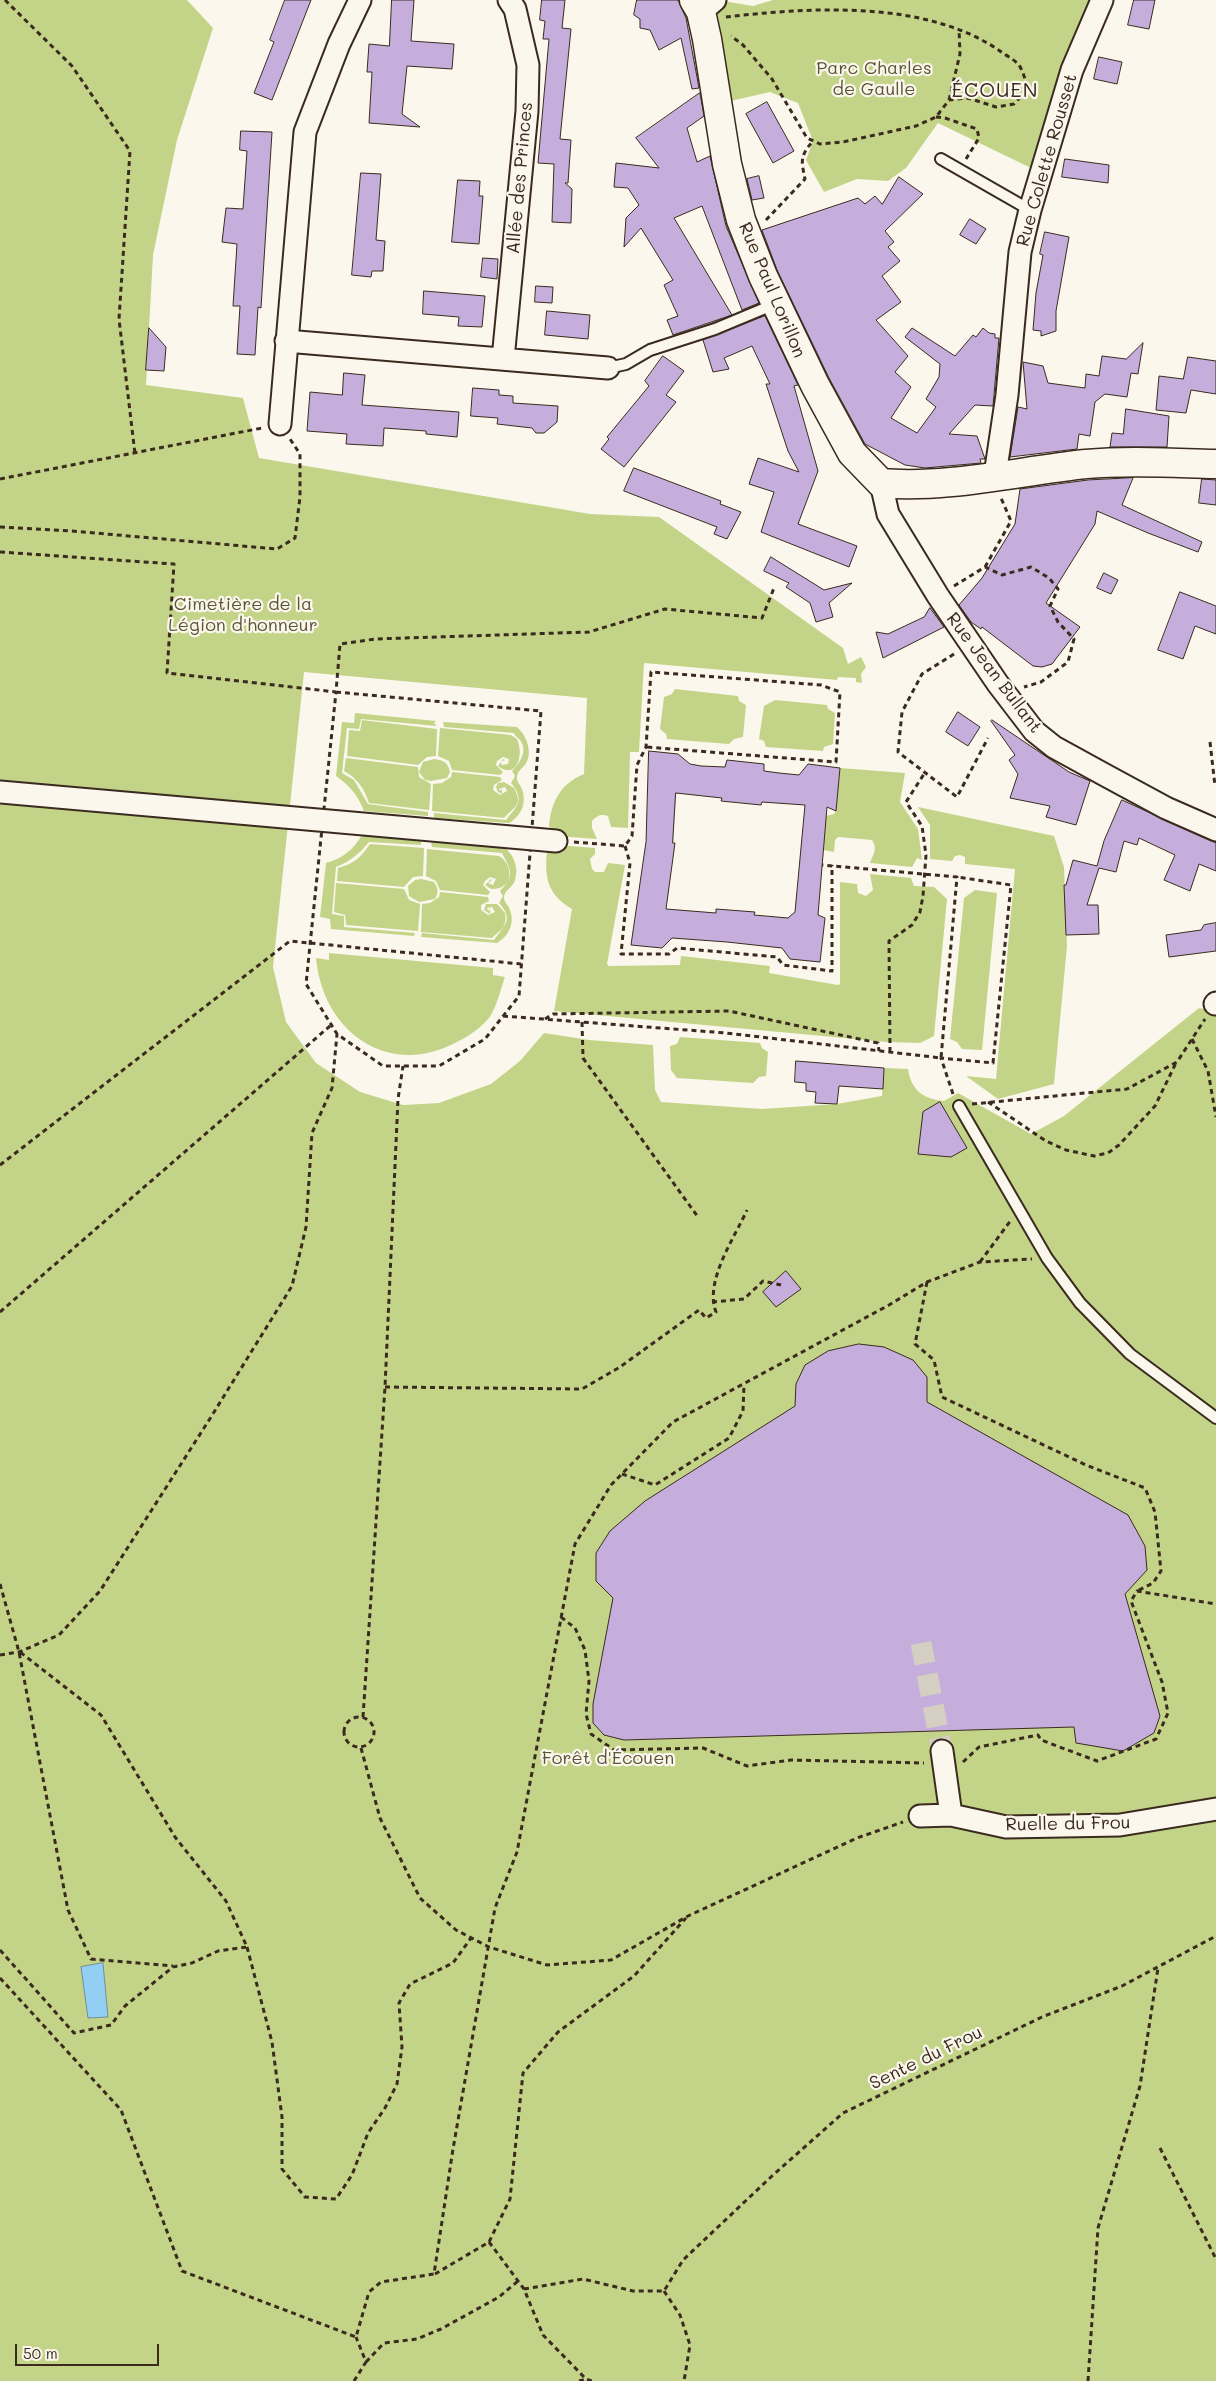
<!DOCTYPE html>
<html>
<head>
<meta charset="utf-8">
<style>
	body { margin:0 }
	#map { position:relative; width:1216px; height:2381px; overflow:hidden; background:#fbf7ec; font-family:Mali,sans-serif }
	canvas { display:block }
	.scale { position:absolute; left:15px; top:2344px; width:144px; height:22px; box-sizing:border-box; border:2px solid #3b2a1e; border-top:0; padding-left:6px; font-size:15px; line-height:18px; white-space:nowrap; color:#3b2a1e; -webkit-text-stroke:4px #fbf7ec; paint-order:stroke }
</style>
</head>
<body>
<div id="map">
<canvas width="1216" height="2381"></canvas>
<div class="scale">50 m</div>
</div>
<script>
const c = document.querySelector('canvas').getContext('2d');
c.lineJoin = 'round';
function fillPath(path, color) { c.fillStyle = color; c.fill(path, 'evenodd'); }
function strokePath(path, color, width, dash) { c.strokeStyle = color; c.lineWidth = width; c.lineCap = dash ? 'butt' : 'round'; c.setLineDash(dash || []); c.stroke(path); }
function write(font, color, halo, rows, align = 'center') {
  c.font = font + ' Mali,sans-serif'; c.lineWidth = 4.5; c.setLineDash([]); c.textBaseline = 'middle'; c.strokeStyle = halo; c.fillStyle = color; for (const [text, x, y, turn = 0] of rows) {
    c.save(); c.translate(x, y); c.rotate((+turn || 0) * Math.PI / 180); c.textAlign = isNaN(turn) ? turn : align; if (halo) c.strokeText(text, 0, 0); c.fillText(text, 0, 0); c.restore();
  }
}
fillPath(new Path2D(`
	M0 0H187L213 28 177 140 153 255 146 385 243 398 259 458 590 514 659 517 843 648 848 664 861 657 866 667 861 674 862 683 856 682V678L838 677 837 680 644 663 639 752H630L628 828 611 827 608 816C601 814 598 815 592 821V828L597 839 557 836 553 828 549 827C551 802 560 784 584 774L587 698 304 672 273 967 286 1022 316 1063 360 1092 403 1105 439 1103 491 1084 520 1061 544 1033 589 1040 653 1045 655 1090 661 1102 762 1109 837 1104 882 1096 884 1068 908 1069C911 1090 923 1099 944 1101L958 1093 1031 1134 1064 1116 1199 1008 1216 1012V2381H0Z
	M717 0 753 6 773 0H1089L1071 43 1031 168 938 123 906 168 888 181 857 179 824 192 806 160 813 141 798 103 770 92 726 102 705 31Z
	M675 689 738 696 739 701 746 705 743 737 734 739 729 744 667 739 666 734 660 729 664 697 672 694Z
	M775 700 827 705 828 709 835 713 833 744 824 747 823 751 766 747 764 741 759 739 764 706Z
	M355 713 436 721 434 723 437 726 361 719 359 729 347 728 342 773 354 780 368 804 428 812V816L364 811C357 794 350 786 336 776L342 722 354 723Z
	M362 720 437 729 436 756 427 757 418 765 347 756 349 730 360 731Z
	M443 722 517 727C526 735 531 748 528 759 525 768 516 770 517 779 517 782 521 786 522 789 527 804 521 816 509 823L434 818V813L506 820C516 807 526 801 511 783L515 776 512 771C520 763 529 750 519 739 517 737 515 736 514 733L444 727Z
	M440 728 511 735 517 739C525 757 515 780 498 766L503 759 505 760 500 762 502 765 508 764 509 759 503 757 497 761 496 765 503 772 500 775 452 770 449 761 438 756Z
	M346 758 418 767 419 777 431 784 429 810 369 803C364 788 358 779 344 771Z
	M434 759C443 760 448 762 450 772L447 778 431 781 425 780 419 772 423 762Z
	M840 768 905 773 900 802 918 829 922 860 917 858 912 867 870 863C873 854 878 849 872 840L838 837 835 840 834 852 823 850 826 816 834 814 836 811Z
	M452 772 500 777 502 780 494 785 493 790 500 795 507 791 505 787 499 789 500 791 502 789V794L498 792 496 787 498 783 504 782 514 788C524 806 513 807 504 818L432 811 433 784 442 783 451 777Z
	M918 807 1054 836 1064 867 1067 946 1054 1084 998 1099 966 1076 996 1079 1015 869 965 864V857L960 855 955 856 952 861 930 859V825Z
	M362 835 421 840V845L369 842C359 854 351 861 336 867L332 914 344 916V927L415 933 414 936 331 929 330 919 320 917 326 863C343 858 353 850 362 835Z
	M431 842 505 848C514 855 519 868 515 880 513 888 503 890 504 899 505 903 509 906 510 910 515 923 509 936 497 943L421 937 422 933 494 940C503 927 515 920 499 903L503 896 500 891C516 875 510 869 502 853L432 847Z
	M370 844 424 848 423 876 413 877 404 887 337 881 338 868C354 864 361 857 370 844Z
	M556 845 595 848V854L590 859 592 869 595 872H604L608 863 625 865 607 964 609 966 680 965 681 956 770 966 769 973 838 985 840 984V882L857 884 858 893 866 896 873 890 870 874 911 878 914 886 934 887 947 899 934 1036 920 1043 887 1042 554 1011 572 909C548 895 544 878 547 851H553Z
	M427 849 499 856C514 865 514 890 491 889L485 885 491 879 492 880 488 883 493 885 496 879 490 877 485 881 483 885 490 892 488 895 440 890 436 881 426 876Z
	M421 879 434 882C438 888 439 892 435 899L419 902 409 896 408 886 415 880Z
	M336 883 404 889 409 900 420 904 418 931 346 925 345 915 334 912Z
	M975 890 997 893 982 1050 962 1049 957 1042 950 1039 964 898Z
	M440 892 488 897 489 901 481 905V910L488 915 495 912 492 907 487 908 488 911 490 909V914L484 910 486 904H497L505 913C507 929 501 929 492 938L421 932 422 904 430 903 439 897Z
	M329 953 493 968V975L505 977C501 988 498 1002 492 1013 486 1025 469 1036 457 1042 388 1079 323 1032 316 958L329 960Z
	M680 1037 760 1043 762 1048 768 1052 766 1076 759 1077 753 1083 677 1078 671 1070 670 1046 677 1044Z`), '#c3d488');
const water = new Path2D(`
	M103 1963 108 2017 88 2018 81 1967Z`);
fillPath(water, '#93cff3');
strokePath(water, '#708d9e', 1);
const building = new Path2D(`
	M285 0H311L272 100 254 93 274 42 270 40Z
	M392 0H414L411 41 454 44 452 69 407 66 402 114 420 127 369 123 372 72H367L369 44 389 46Z
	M542 0H565L562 28 571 29 560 139 571 140 568 183H565L572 189 571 223 552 222 554 164 538 163 549 39H543L545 21 540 20Z
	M637 0H678L686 18 699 88 692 89 681 38 659 50 650 30 640 28V19L634 15Z
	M1134 0H1155L1149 29 1128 25Z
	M1099 57 1122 62 1117 84 1094 79Z
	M700 93 704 116 687 128 697 162 710 156 726 226 759 303 742 310 702 206 674 218 732 315 673 335 667 320 678 316 664 285 673 280 641 228 624 247 626 218 639 205 628 188 614 187 616 163 659 168 636 138Z
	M767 102 794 151 773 163 746 114Z
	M241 131 272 132 261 308 258 307 255 355 237 354 240 306H233L237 244 222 242 226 208 243 209 247 151 240 150Z
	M1065 159 1109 165 1108 183 1062 177Z
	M361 173 381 174 376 240 385 241 383 271H372L371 277 352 275Z
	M759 176 764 198 752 200 747 179Z
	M899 177 923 194 885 231 894 242 888 247 900 261 882 276 901 302 876 320 908 356 895 372 911 387 891 418 917 433 936 407 926 399 939 377 940 364 905 337 912 328 955 356 973 335 976 337 983 328 989 333 995 334V338H999L993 406 975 405 949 434 977 436 985 459H980L981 463 925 468 905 465 865 444 829 378 777 270 762 230 858 198 865 204 875 196 882 204Z
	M458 180 480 181 479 196H483L479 244 452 242Z
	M970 219 986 229 976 244 960 235Z
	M1045 232 1069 237 1056 311V331L1041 336V331L1033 330 1036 293 1043 255 1040 254Z
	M483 258 498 259 497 279 481 277Z
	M536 286 553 287 552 303 535 302Z
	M424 291 485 296 482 327 458 326 459 317 423 314Z
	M547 311 590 315 588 339 545 335Z
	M765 316 798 385 794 386 818 471 798 524 857 546 849 567 761 532 774 492 749 484 758 458 799 472 788 451 766 384H770L752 346 724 358 729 369 713 372 703 340Z
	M149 328 166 347 164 371 146 370Z
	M1143 343 1138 374 1131 373 1127 397 1105 394 1095 402 1090 436 1079 434 1077 449 1010 457 1018 407 1027 409 1023 362 1043 366 1048 383 1085 388 1086 374 1099 376 1102 356 1126 359Z
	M663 356 684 371 666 395 676 402 624 467 601 449 609 439 607 437 649 386 645 381Z
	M1188 357 1216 361V394L1191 390 1186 413 1156 410 1159 376 1183 379Z
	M344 373 365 375 362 405 459 412 457 437 426 434V431L384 428 383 446 346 444 347 434 307 431 310 392 342 395Z
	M473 388 499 390V395L513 396V403L558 406 557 422 544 433H536L532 428 497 424 498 418 471 416Z
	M1126 409 1169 416 1167 447H1110L1112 433 1123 434Z
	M634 468 721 501 720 504 741 512 727 539 714 534 717 527 624 491Z
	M1133 478 1122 505 1202 542 1198 552 1148 533 1097 511 1095 524 1046 603 1080 627 1052 664 1042 667 1033 666 982 627 981 629 971 622 959 605 982 578 1015 524 1020 489 1088 480Z
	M1202 479 1216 480V505L1199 503Z
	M771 557 824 590 852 583 829 603 833 617 816 622 810 603 786 587 789 583 764 571Z
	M1104 573 1118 580 1111 594 1097 588Z
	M1180 592 1216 606V634L1195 626 1183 659 1158 650Z
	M930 608 944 627 883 658 876 632 888 634 924 617Z
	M958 712 980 727 968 746 946 732Z
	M992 720 1069 772 1090 781 1076 825 1046 817 1050 806 1010 798 1018 774 1009 760 1015 755 991 721Z
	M649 751 678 754 690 764 701 766 725 767 727 760 764 764V771L779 773 799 775 808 764 840 768 836 811 827 807 818 915 825 918 820 962 790 959 782 948 727 942 672 938 662 948 631 945 646 842ZM676 793 722 798 721 801 761 805 762 802 805 805 795 912 788 918 754 915 755 912 716 909V913L666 909 675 843H673Z
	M1122 800 1216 843V871L1199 864 1190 891 1164 880 1175 855 1139 838 1137 845 1124 841 1116 872 1099 868 1087 905H1098L1099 934 1066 935 1064 885H1066L1073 860 1097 866 1104 841Z
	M1216 923V951L1169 957 1166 935 1201 930 1204 925Z
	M796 1061 884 1068 883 1089 839 1086 837 1104 815 1103 816 1092 806 1091V1083L795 1082Z
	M940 1102 967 1148 951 1157 918 1154 923 1112Z
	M786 1271 801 1289 776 1307 763 1292Z
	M859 1344 884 1347 913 1360 927 1377V1402L1128 1515 1145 1546 1147 1570 1125 1594 1160 1716 1154 1733 1123 1751 1076 1743 1074 1727 624 1740 604 1735 593 1723V1704L613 1598 596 1581V1553L610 1531 645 1501 795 1406 796 1384 805 1365 828 1351Z`);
fillPath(building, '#c6aedc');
strokePath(building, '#3b2a1e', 1);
strokePath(new Path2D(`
	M921 1643 942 1751`), '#d5cec3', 21, [21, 11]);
const lane = new Path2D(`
	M941 159 1030 210
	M608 368 626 364 650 350 715 329 775 304
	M959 1106 1047 1258 1080 1303 1130 1354 1216 1418`);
const street = new Path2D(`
	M701 12 715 0
	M286 341 608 368
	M503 359 527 111 528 65 515 9 509 0
	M280 424 305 132 339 44 360 0
	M995 475 1007 395 1020 252 1030 210 1072 70 1102 0
	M881 483 888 514 938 596 998 684 1034 731 1054 747 1105 775 1166 808 1216 830
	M0 792 556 841
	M1215 1004 1216 1003
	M942 1751 951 1815
	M920 1816 951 1815 1006 1827 1120 1825 1216 1809`);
const secondary = new Path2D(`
	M694 0 701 12 707 39 727 164 741 220 763 276 815 385 852 453 881 483C947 489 1019 471 1086 464 1129 460 1173 463 1216 464`);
strokePath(lane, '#3b2a1e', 14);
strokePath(street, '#3b2a1e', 25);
strokePath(secondary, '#3b2a1e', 31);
strokePath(new Path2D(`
	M5 0 72 66 130 151 119 319 135 454
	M726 17C813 7 926 0 1000 51 1005 55 1014 59 1019 65 1023 71 1026 82 1028 89L1014 104 996 107 968 98 949 100 936 117 916 126 843 142 820 144 807 138 772 79 743 45 731 36
	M949 100 960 54 959 29
	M936 117 945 118 977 129 979 138 966 159
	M766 220 805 179C801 160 800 156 813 141
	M0 479 262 428
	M0 527 72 531 277 549 295 538 300 497V454L290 439
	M0 552 174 564 167 673 336 692 340 644 375 639 589 632 665 609 762 618 774 588
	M985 567 1011 521 1001 498
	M954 586 985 567 1002 575 1031 567 1049 578 1058 589 1050 606 1058 622 1074 639 1068 662 1041 682 1024 687
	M954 654 922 674 902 712 898 752 957 797 988 738
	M336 692 541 711 519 996 485 1039 439 1066H383L337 1034 306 984Z
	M1210 742 1215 786
	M574 842 625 846 632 836 637 765 646 747 651 672 821 685 840 692 836 762 646 747
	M625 846 630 863 621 954H669L677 948 777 957 783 965 832 971V865
	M503 1016 726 1033 941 1058 957 877 822 865
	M545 1019 553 1014 729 1011 878 1043 879 1051
	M582 1022 583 1058 698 1217
	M1192 1039 1208 1071 1216 1117
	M890 1052 889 941 912 925 920 912 923 896 926 855 922 826 906 802 924 774
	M953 1094 941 1058 993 1063 1011 885 957 877
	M988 1102 1046 1141 1066 1150 1094 1156 1108 1153 1119 1145 1155 1106 1176 1063
	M972 1104 1127 1089 1177 1062 1205 1019
	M0 1165 290 941 521 964
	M980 1262 1011 1220
	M927 1282 915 1344 934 1360 942 1397 1086 1465 1145 1488 1155 1512 1161 1571 1153 1583 1137 1591
	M712 1302 744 1299 763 1281 781 1285
	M0 1312 330 1026
	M385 1387 582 1389 620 1367 699 1310 706 1318 716 1312C704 1281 735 1237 747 1210
	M622 1474 655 1485 729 1438 743 1411 744 1384
	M0 1584 19 1652 68 1910 91 1959 173 1966
	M561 1617 575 1628 585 1650 589 1681 586 1714 591 1734 614 1750 703 1748 747 1766 791 1760 924 1763
	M0 1655 19 1652 59 1635 100 1591 211 1417 292 1286 306 1227 312 1133 332 1088 337 1034
	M344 1732a15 15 0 1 1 30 0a15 15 0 1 1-30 0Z
	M363 1717 385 1387 398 1099 403 1066
	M361 1748 380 1818 420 1898 456 1930 489 1947 547 1965 611 1960 688 1916 857 1838 903 1822
	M963 1762 979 1747 1038 1735 1041 1740 1097 1761 1156 1739 1168 1713 1162 1682 1131 1601 1137 1591 1216 1604
	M247 1947 272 2042 282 2117V2169L305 2197 336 2199 352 2175 368 2133 385 2108 397 2084 402 2047 399 2003 410 1984 453 1963 471 1938
	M0 1950 74 2033 111 2025 125 2006 173 1967 192 1963 218 1951 247 1947 226 1901 175 1837 101 1715 20 1652
	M0 1978 121 2110 182 2271 356 2337 369 2292 381 2282 434 2274 453 2149 495 1908 517 1852 575 1544 611 1485 673 1422 889 1305 927 1282 980 1262 1032 1259
	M1160 2148 1216 2259
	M489 2242 524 2289 543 2335 586 2379 592 2381
	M435 2274 489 2242 510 2199 523 2073 558 2032 634 1976 686 1918
	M524 2289 583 2279 633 2291H664L683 2260 772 2176 843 2113 1042 2017 1122 1986 1216 1936
	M664 2291 680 2315 690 2345 684 2381
	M366 2362 384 2343 417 2339 441 2329 499 2297 518 2281
	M354 2381 366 2362 356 2337
	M579 2381 586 2379
	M1088 2381 1098 2228 1140 2086 1158 1968`), '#3b2a1e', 3, [5, 4]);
strokePath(lane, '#fbf7ec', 10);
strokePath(street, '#fbf7ec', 21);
strokePath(secondary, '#fbf7ec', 28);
write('18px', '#5d5438', '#fbf7ec', [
	["Parc Charles",874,68],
	["de Gaulle",874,89],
	["Cimetière de la",243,604],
	["Légion d'honneur",243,625],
	["Forêt d'Écouen",608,1758]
]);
write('18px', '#3b2a1e', '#fbf7ec', [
	["Rue Colette Rousset",1047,160,-74],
	["Allée des Princes",520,178,-85],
	["Rue Paul Lorillon",772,290,67],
	["Rue Jean Bullant",994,673,53],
	["Ruelle du Frou",1068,1824,-1],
	["Sente du Frou",926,2058,-26]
]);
c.letterSpacing = '1px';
write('20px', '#3b2a1e', '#fbf7ec', [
	["ÉCOUEN",995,91]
]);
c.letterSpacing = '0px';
</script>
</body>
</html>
